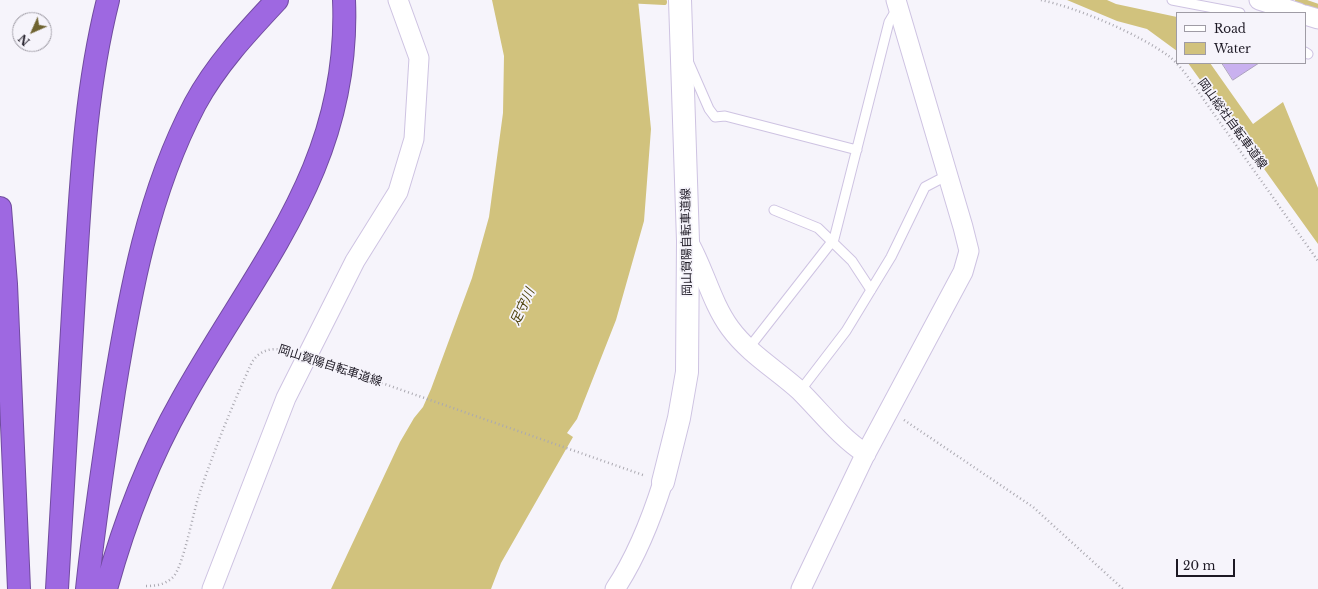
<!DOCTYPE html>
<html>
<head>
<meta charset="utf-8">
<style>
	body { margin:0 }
	#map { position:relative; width:1318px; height:589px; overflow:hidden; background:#f6f4fb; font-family:"Libre Baskerville",serif }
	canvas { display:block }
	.legend { position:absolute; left:1176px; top:12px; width:130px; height:52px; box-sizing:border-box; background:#f6f4fb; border:1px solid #9f9ca5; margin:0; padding:5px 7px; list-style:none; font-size:12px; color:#1d1924 }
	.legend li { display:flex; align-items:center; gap:8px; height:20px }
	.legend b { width:20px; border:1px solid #9f9ca5 }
	.north { position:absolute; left:12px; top:12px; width:40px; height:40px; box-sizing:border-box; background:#f6f4fb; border:1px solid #9f9ca5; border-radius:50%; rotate:225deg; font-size:11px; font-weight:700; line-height:16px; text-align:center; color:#1d1924 }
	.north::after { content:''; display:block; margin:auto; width:14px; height:18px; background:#6f6330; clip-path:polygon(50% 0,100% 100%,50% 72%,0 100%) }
	.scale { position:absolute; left:1176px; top:559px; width:59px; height:18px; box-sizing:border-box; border:2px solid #1d1924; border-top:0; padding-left:5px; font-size:12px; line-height:14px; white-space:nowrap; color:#1d1924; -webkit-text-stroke:3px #f6f4fb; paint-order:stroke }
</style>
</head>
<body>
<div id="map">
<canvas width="1318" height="589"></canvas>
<ul class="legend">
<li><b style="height:5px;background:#fff"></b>Road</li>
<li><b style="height:11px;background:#d1c27d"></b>Water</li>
</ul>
<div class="north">N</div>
<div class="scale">20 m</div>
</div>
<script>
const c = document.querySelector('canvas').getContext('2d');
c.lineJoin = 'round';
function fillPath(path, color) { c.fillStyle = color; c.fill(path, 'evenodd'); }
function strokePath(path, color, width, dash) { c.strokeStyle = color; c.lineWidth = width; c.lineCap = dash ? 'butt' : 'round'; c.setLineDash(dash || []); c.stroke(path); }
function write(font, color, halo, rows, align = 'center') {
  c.font = font + ' "Libre Baskerville","Noto Sans JP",serif'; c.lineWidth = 3.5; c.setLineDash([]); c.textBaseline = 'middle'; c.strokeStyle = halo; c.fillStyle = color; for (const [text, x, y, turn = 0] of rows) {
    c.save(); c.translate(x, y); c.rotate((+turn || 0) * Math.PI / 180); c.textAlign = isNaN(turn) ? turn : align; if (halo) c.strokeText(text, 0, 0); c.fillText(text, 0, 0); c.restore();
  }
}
fillPath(new Path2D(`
	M492 0H638L651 129 644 221 616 320 577 419 567 433 573 437 501 563 491 589H331L400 442 414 418 423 407 431 389 472 278 489 217 503 113 504 56Z
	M1067 0H1107L1116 4 1177 17V51L1147 29 1117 21Z
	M1188 63H1210L1253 124 1283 102 1318 188V244Z`), '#d1c27d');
strokePath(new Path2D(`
	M625 0 664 2
	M1298 0 1318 7`), '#d1c27d', 6);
const building = new Path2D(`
	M1222 63H1259L1233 80Z`);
fillPath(building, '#c9b1ef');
strokePath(building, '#aca1bf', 1);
const lane = new Path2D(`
	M1172 0 1240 13
	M1305 52 1308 54
	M688 61 709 109 715 117 725 116 857 150
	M774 210 818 228 852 261 871 290
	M748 349 834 239 889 22 898 7
	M800 391 846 331 891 257 925 187 948 175`);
const street = new Path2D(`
	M1259 0 1299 13
	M1305 15 1318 19
	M688 241C704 268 711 302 730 328 749 354 777 370 800 391 822 413 840 437 866 454
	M212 589 286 398 355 261 398 192 414 139 419 58 398 0
	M615 589C637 556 651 520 663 482
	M801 589 864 457 963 272 969 251 963 227 896 0`);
const secondary = new Path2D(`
	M663 482 679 418 687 372 688 241 680 0`);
const highway = new Path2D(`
	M0 208 6 284 19 589
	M57 589C63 485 69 382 75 278 81 185 85 91 108 0
	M87 589C94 523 104 457 114 391 130 293 148 193 195 104 216 65 247 32 277 0
	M106 589C124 523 148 460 182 400 257 265 351 166 344 0`);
strokePath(lane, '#cec3e2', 11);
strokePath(street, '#cec3e2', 21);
strokePath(secondary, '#cec3e2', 24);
strokePath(highway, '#714c9f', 24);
strokePath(new Path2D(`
	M1041 0C1078 8 1139 34 1170 57 1175 61 1180 67 1185 73L1318 261
	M325 363 643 475
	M904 420 1033 507 1123 589
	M146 586C157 586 167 584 174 576 184 563 193 513 199 495 214 450 232 406 252 362 261 349 273 347 288 351`), '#aba9b1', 2.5, [1, 3]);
strokePath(lane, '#fff', 9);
strokePath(street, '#fff', 19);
strokePath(secondary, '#fff', 22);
strokePath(highway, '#9e68e1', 22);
write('12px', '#1d1924', '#f6f4fb', [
	["岡山総社自転車道線",1232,124,54],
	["岡山賀陽自転車道線",687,242,-91],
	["岡山賀陽自転車道線",330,366,18]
]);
write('italic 13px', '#50450f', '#f6f4fb', [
	["足守川",523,307,-65]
]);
</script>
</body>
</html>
